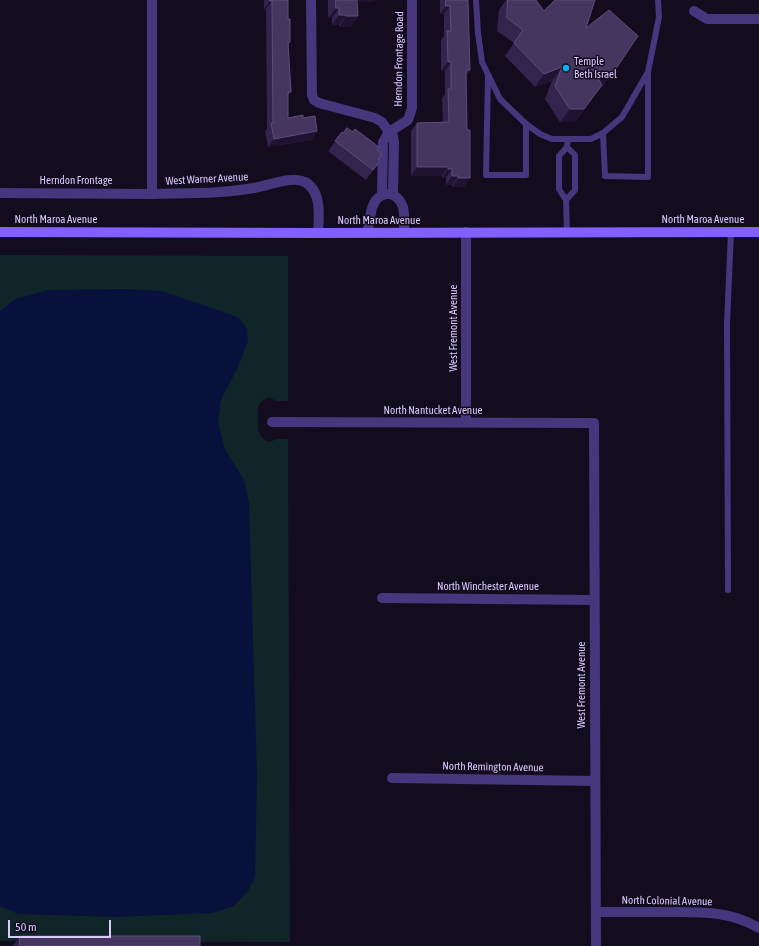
<!DOCTYPE html>
<html>
<head>
<meta charset="utf-8">
<style>
	body { margin:0 }
	#map { position:relative; width:759px; height:946px; overflow:hidden; background:#120c1e; font-family:"Asap Condensed",sans-serif }
	canvas { display:block }
	.scale { position:absolute; left:8px; top:920px; width:103px; height:18px; box-sizing:border-box; border:2px solid #d9c9ff; border-top:0; padding-left:5px; font-size:12px; line-height:14px; white-space:nowrap; color:#d9c9ff; -webkit-text-stroke:3px #120c1e; paint-order:stroke }
</style>
</head>
<body>
<div id="map">
<canvas width="759" height="946"></canvas>
<div class="scale">50 m</div>
</div>
<script>
const c = document.querySelector('canvas').getContext('2d');
c.lineJoin = 'round';
function fillPath(path, color) { c.fillStyle = color; c.fill(path, 'evenodd'); }
function strokePath(path, color, width, dash) { c.strokeStyle = color; c.lineWidth = width; c.lineCap = dash ? 'butt' : 'round'; c.setLineDash(dash || []); c.stroke(path); }
function write(font, color, halo, rows, align = 'center') {
  c.font = font + ' "Asap Condensed",sans-serif'; c.lineWidth = 3; c.setLineDash([]); c.textBaseline = 'middle'; c.strokeStyle = halo; c.fillStyle = color; for (const [text, x, y, turn = 0] of rows) {
    c.save(); c.translate(x, y); c.rotate((+turn || 0) * Math.PI / 180); c.textAlign = isNaN(turn) ? turn : align; if (halo) c.strokeText(text, 0, 0); c.fillText(text, 0, 0); c.restore();
  }
}
fillPath(new Path2D(`
	M0 255 288 256V401H276L269 397C265 399 261 401 259 405 257 409 258 414 258 418 258 429 257 437 269 442L277 439H288L290 942 0 941Z`), '#0f2528');
fillPath(new Path2D(`
	M129 289 162 291 221 311 239 318 247 329 248 341 238 367 221 400 218 423 225 449 244 480 249 503 257 776 255 877 248 891 234 906 212 913 118 917 18 914 0 906V311L15 299 48 290Z`), '#08113b');
strokePath(new Path2D(`
	M476 0 478 33 482 62 500 99 525 123 540 134 552 139H591L603 133 622 117 648 72 659 17 658 0
	M488 76 486 175H526V124
	M603 133 605 176 648 177V74
	M566 200 575 190V155L567 147
	M567 232 566 200 559 189V156L567 147 568 139
	M728 590 727 324 731 232`), '#46367e', 6);
strokePath(new Path2D(`
	M152 0V194C188 193 224 194 259 187 273 184 292 176 305 182 322 191 319 218 318 233
	M311 0 312 95 314 100 319 103 375 118 382 122 389 132 408 120 412 108V0
	M694 11 707 19H759
	M0 193 152 194
	M382 194 383 142 389 132 393 136 394 142 393 195
	M466 232V423
	M367 233C369 225 370 216 372 208 378 190 396 189 403 207 405 215 404 224 404 232
	M272 422 594 423 596 946
	M382 598 594 600
	M392 778 595 781
	M596 912C618 912 641 912 663 912 698 912 728 910 759 928`), '#46367e', 10);
strokePath(new Path2D(`
	M0 232 318 233 759 232`), '#8160ff', 10);
fillPath(new Path2D(`
	M264 0H288V19L290 42 288 45 291 92 288 95V118H303L317 131 312 140 268 147 265 131 267 129 266 9H264Z
	M328 0H375L374 2H357L358 16 350 27H339V25H332V18H328Z
	M440 0H468L470 70 466 75 464 187H452V185H446V178H442V176H411V131L417 123 443 122 442 98 445 94V71H441V40L444 36V14H440Z
	M506 0H536L544 11 586 28 603 87 601 86 575 122H560L545 99 552 81 535 87 505 56 514 43 497 31 499 10Z
	M342 132 343 133 353 132 377 150 378 159 380 161 366 180 328 151Z
	M20 936 200 946H13Z`), '#33244d');
fillPath(new Path2D(`
	M351 0H375L374 2H350Z
	M270 1H272L266 9H264Z
	M446 6H450L444 14H440Z
	M336 8H339L332 18H328Z
	M339 15H346L339 25H332Z
	M346 16H358L350 27H339Z
	M448 62H451L445 71H441Z
	M562 67 552 81 535 87 544 74Z
	M593 70 613 73 603 87 601 86 575 122H560L570 109Z
	M317 131 312 140 268 147 274 139Z
	M417 167H448L442 176H411Z
	M448 169H452L446 178H442Z
	M452 176H458L452 185H446Z
	M458 178H470L464 187H452Z`), '#1f1332');
const building = new Path2D(`
	M270 0H288V19H290V42H288L291 92H288V118L303 115V118L315 116 317 131 274 139 271 123H273L272 1H270Z
	M336 0H357L358 16H346V15H339V8H336Z
	M446 0H468L470 70H466L467 130H470V178H458V176H452V169H448V167H417V123L449 122 448 89H451V62H448L447 31H451L450 6H446Z
	M508 0H536L544 11 555 0H595L586 28 609 10 638 36 613 73 593 70 602 85 584 109H570L555 86 562 67 544 74 514 43 523 30 507 18Z
	M347 128 353 132 355 129 379 147 377 150 382 154 378 159 380 161 373 170 335 141 342 132 343 133Z
	M20 936H200V946H20Z`);
fillPath(building, '#453660');
strokePath(building, '#5c4d79', 1);
for (const [x, y, r, color] of [
	[566,68,4,"#00aff4"]
]) { const dot = new Path2D(); dot.arc(x, y, r, 0, 2 * Math.PI); c.fillStyle = color; c.fill(dot); strokePath(dot, '#120c1e', 1.5); }
write('11px', '#d9c9ff', '#120c1e', [
	["Herndon Frontage Road",399,59,-89],
	["West Warner Avenue",207,179,-3],
	["Herndon Frontage",76,181],
	["North Maroa Avenue",56,220],
	["North Maroa Avenue",703,220],
	["North Maroa Avenue",379,221],
	["West Fremont Avenue",454,328,-90],
	["North Nantucket Avenue",433,411],
	["North Winchester Avenue",488,587],
	["West Fremont Avenue",582,685,-90],
	["North Remington Avenue",493,767,1],
	["North Colonial Avenue",667,901,1]
]);
write('11px', '#d9c9ff', '#120c1e', [
	["Temple",574,62],
	["Beth Israel",574,75]
], 'left');
</script>
</body>
</html>
